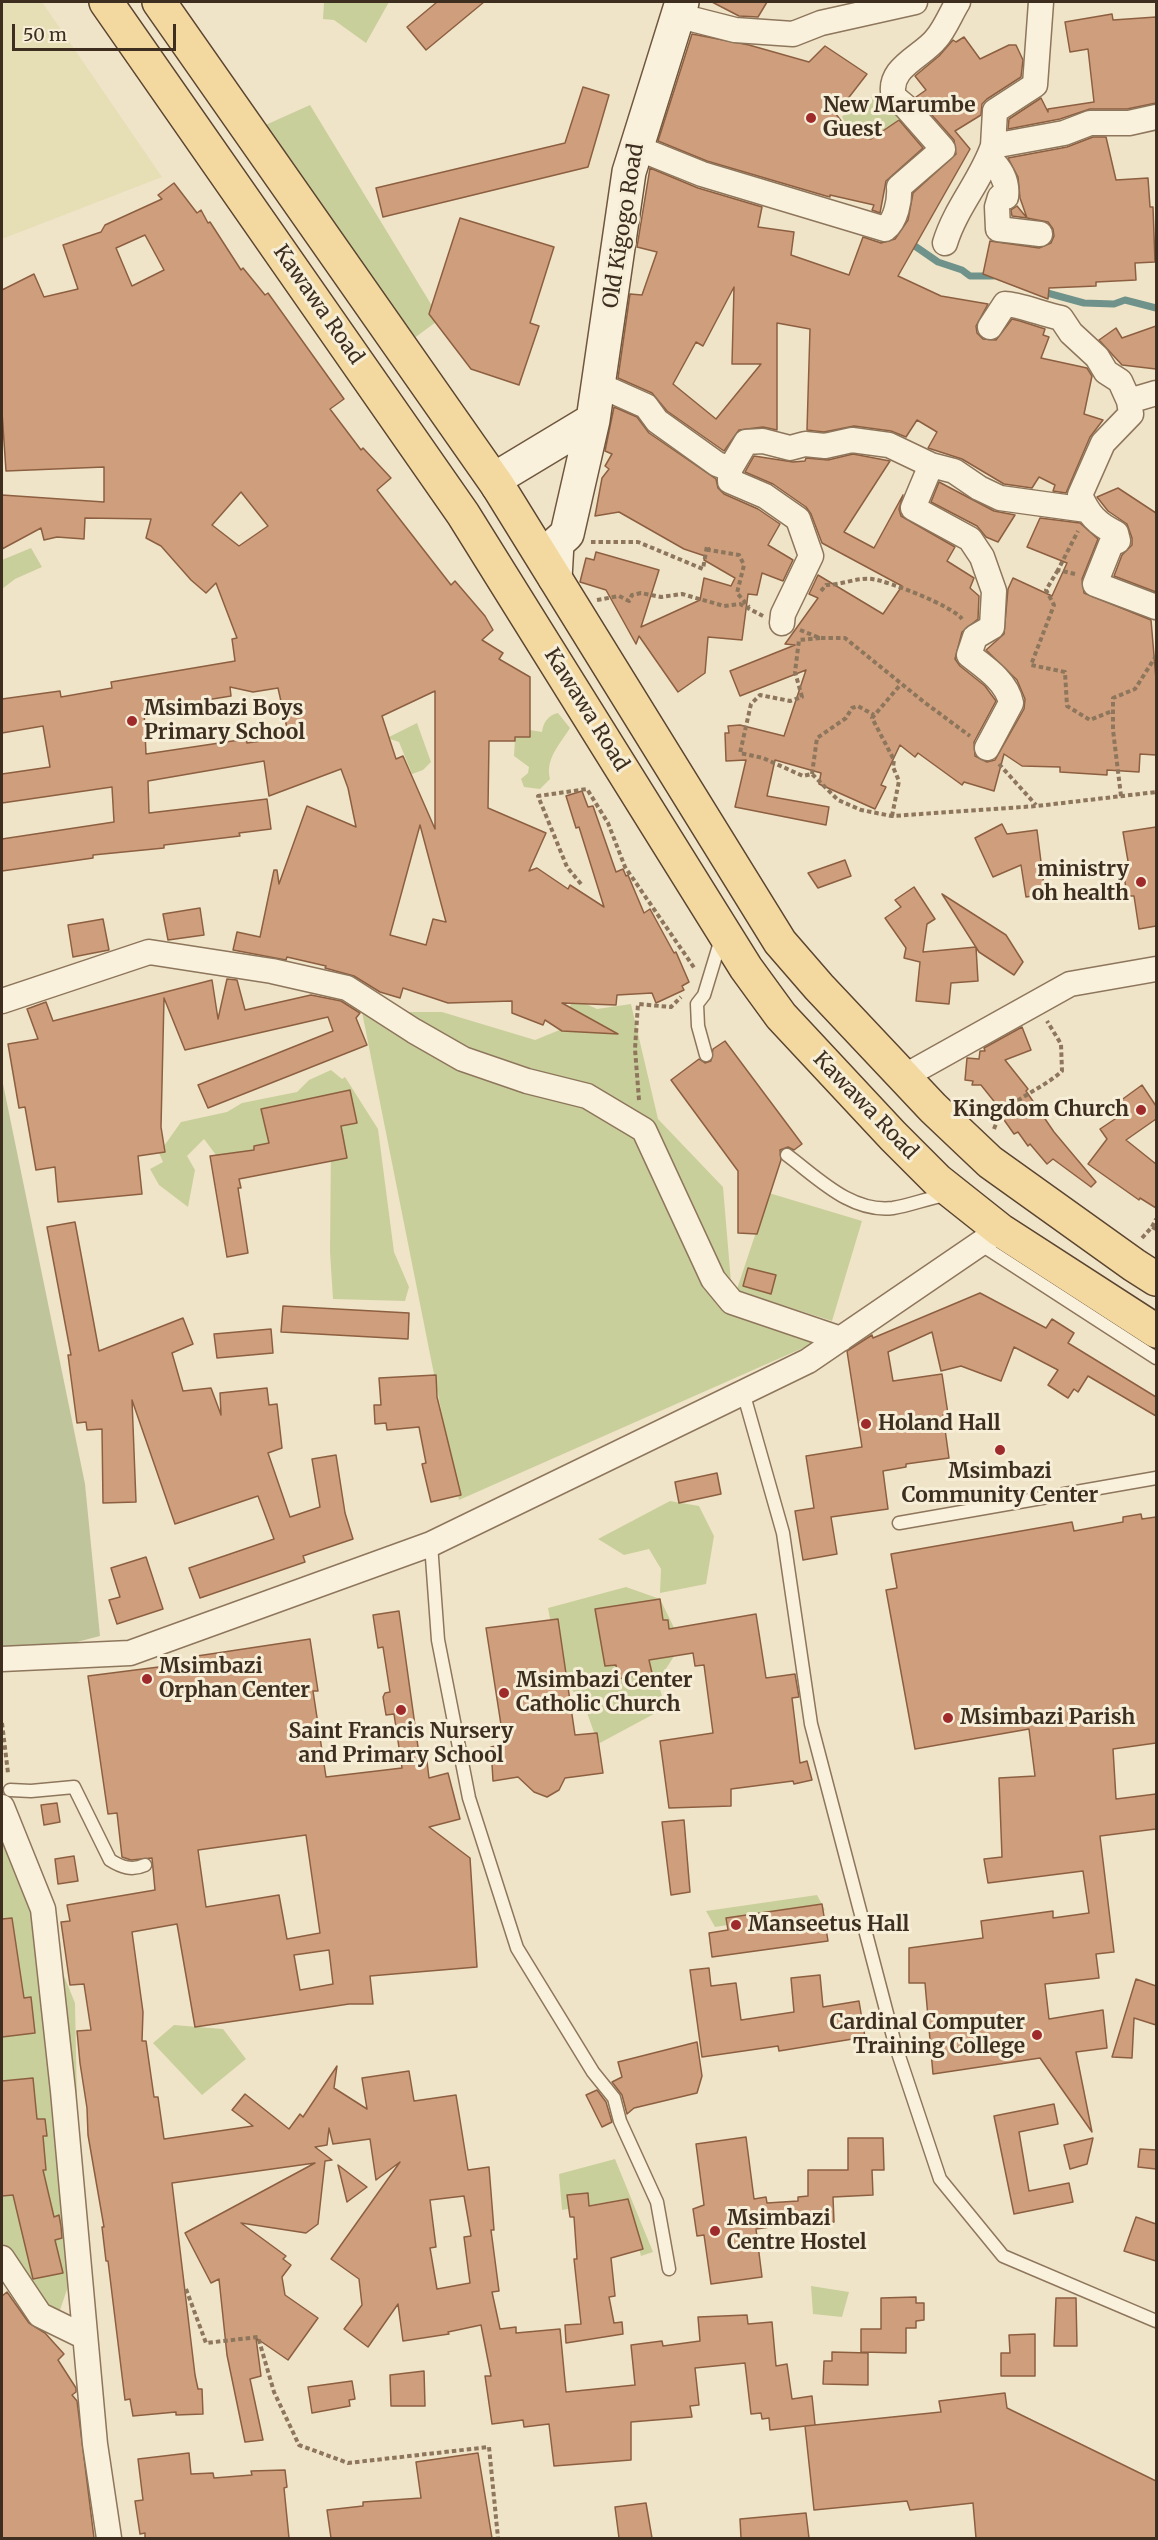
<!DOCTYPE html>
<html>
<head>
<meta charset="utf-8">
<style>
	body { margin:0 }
	#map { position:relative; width:1158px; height:2540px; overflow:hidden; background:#f0e4c8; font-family:Merriweather,serif }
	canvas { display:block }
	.frame { position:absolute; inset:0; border:3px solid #3d2e20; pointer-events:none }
	.scale { position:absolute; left:12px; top:24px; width:164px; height:27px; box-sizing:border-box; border:3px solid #3d2e20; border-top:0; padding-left:8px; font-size:18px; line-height:21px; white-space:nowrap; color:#3d2e20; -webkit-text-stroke:4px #f7eed8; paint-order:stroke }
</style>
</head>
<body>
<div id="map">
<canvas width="1158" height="2540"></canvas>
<div class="frame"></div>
<div class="scale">50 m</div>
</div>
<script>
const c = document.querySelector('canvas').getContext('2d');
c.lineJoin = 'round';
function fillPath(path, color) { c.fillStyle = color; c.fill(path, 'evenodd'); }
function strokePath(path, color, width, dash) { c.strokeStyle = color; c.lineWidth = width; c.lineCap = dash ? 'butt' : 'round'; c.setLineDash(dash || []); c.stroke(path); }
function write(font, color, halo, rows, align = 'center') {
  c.font = font + ' Merriweather,serif'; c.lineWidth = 6; c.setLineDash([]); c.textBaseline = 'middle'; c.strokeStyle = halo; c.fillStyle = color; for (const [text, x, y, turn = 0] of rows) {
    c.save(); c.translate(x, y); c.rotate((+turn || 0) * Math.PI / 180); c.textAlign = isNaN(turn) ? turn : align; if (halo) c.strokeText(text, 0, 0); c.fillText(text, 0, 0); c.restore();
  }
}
fillPath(new Path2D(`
	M2 2H42L162 177 2 239Z`), '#e6deb5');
fillPath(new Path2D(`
	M324 2H389L366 43 334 20 323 19Z
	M906 92 916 106 898 118 896 134 874 137 851 133 842 117C858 96 881 94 906 92Z
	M310 105 440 319 409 342 250 132Z
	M31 548 42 567 15 579 2 589V560Z
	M558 713 570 728C560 744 545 759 550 779L540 789 524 787 521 779 528 773 529 767 514 756 515 739 524 729 542 732C543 723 548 715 558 713Z
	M417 723 431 762 423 770 412 774 399 742 387 738Z
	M573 998 597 1009 631 1004 658 1119 723 1187 732 1294 735 1295 769 1193 862 1221 832 1321 785 1306 743 1297 825 1325 812 1344 459 1500 362 1012H442L535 1040 562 1029Z
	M331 1070 342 1079 345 1077 378 1129 394 1252 409 1287 405 1301 333 1299 330 1252 331 1138 286 1134 220 1171 216 1155 204 1139 187 1156 195 1170 188 1207 159 1185 150 1169 163 1162 159 1153 181 1122 227 1112 242 1103 297 1092 309 1080Z
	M670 1501 699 1506 714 1536 706 1584 660 1593 661 1569 649 1549 624 1555 598 1539Z
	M626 1587 660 1599 682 1644 658 1681 665 1708 598 1744 583 1701 561 1679 548 1608Z
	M2 1823 75 2003 80 2251 57 2319 2 2244Z
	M817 1895 825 1910 715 1927 706 1911Z
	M174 2025 223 2029 246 2059 202 2095 153 2043Z
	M615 2159 653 2252 641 2256 625 2199 562 2210 559 2174Z
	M811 2286 849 2292 842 2317 813 2314Z`), '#c9cf9b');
fillPath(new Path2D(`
	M2 1079 85 1484 100 1636 34 1653 2 1648Z`), '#bfc49a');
strokePath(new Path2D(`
	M909 242 938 262 962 270 970 276H993
	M1040 291 1084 303 1114 304 1125 300 1156 308`), '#6f938a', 7);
const building = new Path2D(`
	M437 2H484L426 50 407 27Z
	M712 2H767L758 17 739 16Z
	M1112 14 1113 20 1156 17V103L1127 109H1090L1060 119 1008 129 1009 119 1041 98 1048 112V109L1094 102 1088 49 1070 52 1065 22Z
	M692 34 749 45 809 62 825 46 867 74 836 114 850 133 871 139 899 120 923 148 886 181 880 213 872 210 874 205 830 195V197L826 196 707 161 658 141Z
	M964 37 980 59 1009 45H1016L1023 60 1021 77 987 99 982 104 981 115 955 131 970 149 898 276 941 296 988 304 976 326 977 333 983 339 996 340 1012 319 1020 321 1045 329 1043 335 1049 337 1041 358 1087 368 1092 376 1084 414 1103 420 1090 437 1066 493 1053 491 1055 485 1039 477 1032 488 1004 484 962 459 928 448 937 432 917 420 906 437 891 431 854 426 824 432 807 430 810 329 777 323V430L763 427 739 430 724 451 667 411 652 393 618 378 630 294 642 295 657 252 637 247 650 168 698 188 762 207 758 227 794 232 791 255 849 275 863 237 881 243 895 239 908 220 913 193 956 154 954 140 916 97 926 90 915 76 939 56 953 40 956 42ZM734 287 732 364H761L716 419 673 384 696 342 703 346Z
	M583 87 609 95 588 167 383 217 376 188 565 143Z
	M1093 137H1106L1116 180 1148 178 1150 207H1153L1155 262 1135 263 1136 280 1096 282V286L1049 288 1048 299 983 274 990 241 1039 248 1051 243 1054 236 1053 229 1048 222 1027 218 1020 198 1018 177 1008 158 1067 147Z
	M174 183 197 213 201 210 208 223 210 222 241 270 243 268 265 295 268 293 344 399 330 409 361 450 363 448 391 478 377 490 451 585 455 581 485 616 493 630 482 640 503 653 499 659 530 677V737H515V741H489L488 808 546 833 529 871 537 868 568 889 570 885 604 907 579 827 576 828 566 796 582 791 588 807 593 806 616 872 623 869 626 876 628 875 644 913 650 909 674 953 676 952 689 982 682 986 684 990 656 1003 652 993 617 995 616 1005 562 1003 618 1034 562 1031 545 1020 543 1025 512 1013V1001L448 1003 403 988 400 998 380 992 354 976 325 968 326 966 287 957 286 960 233 950 237 932 260 937 274 870H277L279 884 307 806 356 827 348 788 341 769 269 796 264 761 148 781 149 813 267 799 271 829 239 833 240 836 164 845V848L93 855V858L2 871V839L114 822 112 787 2 803V774L50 767 43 726 2 733V699L60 691 61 697 112 688 111 682 235 661 232 639 237 638 216 583 206 593 191 580 161 546 146 538 151 519 85 518 84 539 57 537 44 540 41 528 2 549V495L104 502V467L6 471 2 412V290L34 274 44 297 78 289 63 245 101 232 105 225 162 199 158 195ZM145 235 164 270 132 286 116 248ZM241 492 268 526 239 546 212 525ZM230 687 253 692 278 688 289 737 247 743 246 739 146 754 144 710 231 696ZM435 691V829L403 756 396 759 382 716ZM420 825 446 922 433 919 426 945 390 935Z
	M1017 206 1027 218 1012 216 1011 210Z
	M460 218 554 247 530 323 539 326 519 385 471 369 429 314Z
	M1156 326V369L1122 365 1099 340 1116 328 1122 338Z
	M614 407 637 417 649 433 716 479 718 488 724 494 758 509 780 524 768 545 793 560 783 581 762 573 757 595 748 594 742 640 708 637 705 673 678 692 639 636 636 644 606 590 580 582 586 558 594 560 596 552 659 570 641 627 700 600 704 578 731 586 735 578 704 560 705 556 684 549 619 512 595 516 602 478 609 469 605 466 612 454 605 451Z
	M853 454 890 461 844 532 874 548 903 495 899 509 901 516 955 547 947 561 974 578 970 588 979 596 978 619 962 632 955 659 960 666 985 686 996 701 974 742 975 756 987 762 995 760 1024 709 1025 699 1017 680 986 650 1004 634 1008 589 1013 578 1052 596 1067 563 1027 547 1040 518 1080 523 1098 539 1082 579 1084 593 1151 620 1156 679V755L1140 754 1139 772 1107 770V775L1060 772V767L1022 766 1004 754 994 791 964 782 962 785 918 753 915 757 900 745 881 785 886 787 875 809 819 784 821 773 775 760 767 796 829 807 826 825 735 807 746 760 726 761 725 733H729L728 726 740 725 784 736 806 670 740 696 730 671 795 645 785 644 818 598 809 594 818 575 883 614 902 586 822 543 811 514 806 507 773 484 745 472 754 456 793 462 805 461 806 458 828 460Z
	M939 482 994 511 1015 515 998 542 986 537 977 526 931 502Z
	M1118 488 1156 513V592L1114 576 1122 555 1132 545V538L1127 524 1108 511 1097 497Z
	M1002 824 1007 834 1037 830 1045 894 1026 897 1021 865 993 877 975 838Z
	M1156 827V926L1139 929 1134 896H1127L1123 868 1129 867 1123 832Z
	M845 860 851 876 818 888 808 873Z
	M914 887 935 919 927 924 923 952 976 947 978 981 951 983 949 1004 916 1001 920 962 904 958 906 948 885 918 901 907 895 900Z
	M942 894 1006 935 1023 962 1014 975 979 952Z
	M200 908 204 935 168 940 163 914Z
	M103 919 109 950 73 957 68 925Z
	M227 979 237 980 245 1010 311 995 341 1001 360 1013 356 1018 367 1045 208 1108 198 1085 333 1031 328 1017 185 1050 164 998 161 1127 165 1152 138 1156 142 1194 58 1202 55 1167 36 1170 25 1107 19 1108 8 1044 38 1039 27 1009 46 1002 53 1021 212 980 218 1019Z
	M1022 1027 1031 1050 1005 1060 1028 1089 1026 1091 1054 1132 1096 1182 1091 1187 1053 1159 1047 1164 1030 1144 1028 1146 1018 1132 1014 1134 1002 1117 1005 1115 981 1085H972L973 1081 965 1080 967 1058 979 1059 980 1051H985L984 1048Z
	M725 1041 802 1144 794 1150 788 1147 780 1150 781 1160 757 1234 738 1233V1171L671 1080 699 1059 705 1063 711 1061 713 1049Z
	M1142 1085 1156 1106V1119L1126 1140 1156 1164V1208L1140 1198 1139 1200 1088 1164 1107 1139 1100 1129 1127 1111 1120 1101Z
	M350 1090 357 1123 341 1126 347 1158 239 1179 241 1188H238L248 1253 227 1257 210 1156 254 1150V1146L269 1143 261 1109Z
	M75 1222 99 1351 183 1318 193 1344 172 1353 183 1391 211 1388 221 1415 220 1393 267 1388 269 1405 277 1404 282 1448 268 1453 290 1517 320 1507 312 1459 336 1455 345 1513 353 1539 303 1556 305 1562 200 1598 189 1568 274 1539 258 1496 175 1524 132 1400 136 1502 103 1503 102 1429 87 1430 86 1422 77 1423 68 1355H71L47 1227Z
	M748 1268 776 1275 771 1294 743 1286Z
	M980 1293 1046 1328 1052 1319 1074 1333 1068 1343 1156 1397V1416L1088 1376 1078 1392 1074 1389 1068 1398 1048 1385 1058 1370 1014 1347 1001 1381 961 1366 941 1371 932 1332 888 1352 893 1381 942 1374 948 1414 943 1415 949 1458 906 1464V1467L883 1471 888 1509 831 1517 837 1554 803 1560 795 1511 814 1508 806 1456 862 1447 847 1351 872 1335 873 1338Z
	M283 1306 409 1313 408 1339 281 1332Z
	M271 1329 273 1353 217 1358 214 1334Z
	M436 1375 437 1397 461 1495 431 1502 422 1464 426 1463 419 1427 387 1430 386 1423 375 1424 374 1405H381L379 1378Z
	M717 1473 721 1494 679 1503 675 1482Z
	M1141 1514 1142 1519 1156 1517V1743L1113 1749 1116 1799 1156 1794V1829L1100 1836 1114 1952 1096 1954 1099 1978 1045 1984 1049 2019 1103 2010 1107 2048 1076 2052 1092 2132 1040 2058 933 2074 925 1983H909V1948L983 1938 981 1921 1053 1911V1918L1089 1913 1083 1871 988 1883 984 1859 1002 1857 999 1778 1035 1776 1029 1729 915 1749 886 1590 897 1588 891 1554 1072 1522 1074 1531 1123 1522V1517Z
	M146 1557 163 1609 117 1624 109 1600 120 1597 111 1568Z
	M660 1599 663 1620H668L669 1629 756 1614 766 1678 795 1674 799 1697 792 1698 800 1763 807 1761 812 1780 794 1784 793 1781 731 1789V1806L669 1808 660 1741 713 1733 704 1665 695 1666 693 1653 649 1660 652 1673 618 1679 616 1665 605 1666 595 1609Z
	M399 1611 419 1754 426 1753 429 1778 448 1773 460 1819 429 1827 470 1858 477 1967 370 1976 373 2004H349L195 2027 177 1924 132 1932 143 2012 142 2041H146L154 2097H158L164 2139 253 2126 232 2110 245 2094 289 2129 300 2114 303 2117 337 2066 334 2088 367 2109 362 2078 409 2071 414 2101 456 2095 468 2170 489 2167 494 2230H491L499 2291 492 2292 500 2329 516 2327V2333L560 2329 566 2392 635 2385 631 2345 662 2341 663 2346 700 2341 698 2317 747 2315 748 2324 772 2322 776 2366 787 2364 792 2399 812 2396 815 2425 770 2430 769 2418 762 2419 761 2413 751 2414 745 2363 695 2368 699 2405 690 2406 692 2417 631 2422V2460L554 2466 549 2424 524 2427 523 2420 492 2424 485 2376H491L481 2325 448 2332 449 2334 403 2341 398 2304 368 2347 344 2329 362 2305 359 2279 331 2259 400 2162 376 2180 370 2139 333 2144 329 2128 327 2145 315 2147 332 2160 325 2161 318 2224 306 2233 241 2223 286 2256 283 2259 291 2265 282 2277 285 2295 318 2318 288 2360 256 2338 261 2376 250 2379 263 2440 245 2442 227 2355 219 2279 211 2283 185 2233 315 2163 172 2183 195 2375 198 2389H202L203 2414 176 2415V2412L133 2416 130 2399 125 2400 108 2261H106L102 2227H104L88 2135 87 2108 80 2063 77 2031 91 2030 84 1984 70 1985 61 1922 70 1921 67 1905 155 1890 152 1858 131 1860 122 1857 117 1813 108 1814 88 1676 198 1662 197 1656 310 1639 318 1691H313L326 1777 402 1768 394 1714 386 1715 383 1697 385 1693 390 1692 383 1647 378 1648 373 1615ZM306 1835 320 1933 287 1939 279 1895 206 1907 198 1850ZM329 1950 333 1984 300 1990 294 1955ZM464 2196 471 2236 464 2237 470 2283 437 2289 430 2248 436 2247 430 2200Z
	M558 1619 575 1735 597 1733 603 1773 565 1778 559 1790 547 1797 534 1792 518 1777 493 1781 491 1747 504 1744 486 1628Z
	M57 1803 60 1822 44 1825 41 1805Z
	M684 1820 690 1892 671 1895 662 1822Z
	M74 1856 78 1881 58 1884 55 1859Z
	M822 1904 828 1941 712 1957 709 1933 728 1930 726 1918Z
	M12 1918 24 1998 31 1997 35 2033 2 2037V1919Z
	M709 1968 711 1986 736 1983 741 2020 794 2012 791 1978 820 1975 823 2007 859 2001 865 2037 779 2051 778 2046 702 2057 690 1970Z
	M1136 1979 1156 1986V2025L1134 2018 1132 2058 1112 2057Z
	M697 2042 702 2076 697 2093 634 2108 627 2114 622 2095 612 2082 622 2077 618 2062Z
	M33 2078 37 2119H45L47 2136H43L46 2170H43L54 2217 59 2215 61 2226 62 2238 55 2240 63 2273 33 2279 13 2195 2 2196V2081Z
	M597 2090 606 2102 612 2122 602 2127 586 2095Z
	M1054 2104 1058 2124 1019 2132 1029 2191 1069 2183 1073 2202 1014 2214 994 2116Z
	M746 2137 754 2199 766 2197 767 2203 798 2201V2197L808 2196V2170H848V2138H883L884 2170H872L873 2195 833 2197 834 2222 770 2224V2227L756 2229 762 2277 711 2284 704 2235 697 2236 693 2209 704 2205 696 2144Z
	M1093 2138 1087 2164 1070 2169 1064 2145Z
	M1140 2149 1156 2150V2169L1138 2167Z
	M338 2165 367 2187 347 2202Z
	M588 2193 589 2206 628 2199 643 2249 611 2258 615 2296 609 2297 614 2323 622 2322 623 2334 566 2343 565 2325 581 2324 574 2259H577L574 2217H570L567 2195Z
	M1136 2217 1156 2224V2261L1124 2251Z
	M7 2292 29 2323 45 2333 64 2354 58 2360 76 2388V2392L72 2395 77 2401 94 2538H2V2296Z
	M916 2297V2303H924V2320L916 2321V2328H906V2353L861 2352V2329H881V2298Z
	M1056 2298H1076L1077 2346H1054Z
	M1035 2334V2376H1001V2353H1010L1009 2335Z
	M832 2352 868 2353V2385L823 2384 824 2361H832Z
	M424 2371 425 2406H391L390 2375Z
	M352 2381 355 2399 349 2400 350 2406 312 2413 308 2387Z
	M1005 2393 1007 2408 1156 2481V2538H976L973 2503 910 2510 907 2501 814 2510 805 2426 941 2412 939 2401Z
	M189 2453 191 2474 213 2473 214 2478 252 2475 251 2471 285 2470 287 2487 284 2488 289 2538H145V2533L140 2534 135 2501 143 2500 138 2459Z
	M478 2453 492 2538H331L327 2510 363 2506V2502L421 2498 416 2462Z
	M646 2503 652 2538H619L615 2507Z
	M806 2513 809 2538H741L740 2519Z`);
fillPath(building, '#cf9f7d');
strokePath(building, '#8d5f41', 1.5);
const lane = new Path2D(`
	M706 1055 698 1026 697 1004 704 995 721 939
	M787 1155C818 1178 851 1213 893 1208 912 1205 930 1197 948 1195
	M980 1244 1156 1358
	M743 1392 783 1533 811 1724 895 2044 940 2179 1003 2256 1156 2321
	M899 1523 1156 1478
	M431 1544 438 1640 469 1798 517 1948 593 2072 614 2098 620 2121 657 2202 669 2269
	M10 1790 31 1791 74 1787 110 1860C121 1867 132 1871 145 1865`);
const street = new Path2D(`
	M676 15 735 30 793 34 821 23 915 2
	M993 146 995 111 1035 85 1041 2
	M635 147 702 174 885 229C896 221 900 200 899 187L943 149 906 107 894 97C886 68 922 57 936 39 945 29 951 13 958 2
	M989 158C1000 168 1008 181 1006 197H1000L997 207 998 229 1040 234
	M945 243C956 207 981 181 993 146L1064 133 1090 123H1129L1156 117
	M990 327 1005 304C1018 304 1045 315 1061 318L1071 333 1097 357 1106 372 1120 381 1129 401
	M599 385 646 406 657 421 717 464 730 469V481L765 496 798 519 811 556 783 614 782 623
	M1156 393 1129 401 1131 414 1103 443 1080 495C1088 514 1097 524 1116 533L1118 541 1111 544 1095 584 1156 607
	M931 465 913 508 970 539 982 557 994 591 992 627 975 637 969 655C986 668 1007 682 1011 703L987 748
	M730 469 746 442 763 441 790 448 805 444 825 446 852 440 889 445 931 465 954 471 979 488 1000 498 1087 510
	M2 1001 149 952 272 971 347 988 414 1031 463 1059 527 1081 587 1096 644 1130 713 1279 732 1302 841 1339
	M909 1082 914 1071 1070 984 1156 969
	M2 1659 130 1653 431 1544 808 1361 1000 1230
	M2 1807 43 1909 63 2091 95 2444 109 2538
	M2 2258 40 2315 85 2337`);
const secondary = new Path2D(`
	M498 486 505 473 593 420
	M555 578 557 543 567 534 593 420 629 172 682 2`);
const primary = new Path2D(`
	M106 2 463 514 746 968 781 1016 893 1136 937 1180 1000 1230 1156 1331
	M159 2 498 486 780 942 819 987 933 1108 990 1162 1134 1265 1156 1279`);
strokePath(lane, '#8d765c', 15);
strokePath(street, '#8d765c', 27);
strokePath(secondary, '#6f573f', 36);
strokePath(primary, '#5b4430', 36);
strokePath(new Path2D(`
	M591 542H638L703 569 707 546 709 550 739 555 744 565 737 593 749 607
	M1058 570 1046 590 1054 605 1031 665 1065 672 1067 706 1090 720 1112 711
	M1075 574 1058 570 1078 531
	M821 591 826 585C841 585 858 577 872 579 888 581 953 606 962 619
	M597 600 619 596 629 601 632 595 641 593 661 597 682 594 724 606 740 604 763 616
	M800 630 820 638H845L924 702 970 736
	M820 638 799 640 795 672 802 697 790 701 760 695 751 704 740 753 763 758 803 776 812 774 838 800 861 810 892 816 1037 806 1156 792
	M999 764 1036 805
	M812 774 817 738 846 718 852 708 858 706 874 715
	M1121 796 1113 730V698L1135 689 1156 656
	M892 816 899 781 893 767 894 760 872 718 901 684
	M581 884 567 867 538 796 587 789 608 823 625 867 695 969
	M639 1100 635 1049 638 1004 671 1007 681 997
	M994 1129C1004 1100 1041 1091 1062 1071L1061 1044 1047 1021
	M1152 1227 1156 1219
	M1142 1238 1152 1227 1156 1229
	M2 1723 8 1773
	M186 2289 206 2343 258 2337 274 2392 299 2445 348 2463 489 2447 498 2538`), '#8d765c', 4, [4.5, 3]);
strokePath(lane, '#faf1dc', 12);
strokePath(street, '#faf1dc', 24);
strokePath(secondary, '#faf1dc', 33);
strokePath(primary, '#f3d9a0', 33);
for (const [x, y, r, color] of [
	[811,118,6,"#9e2a2b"],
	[132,721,6,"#9e2a2b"],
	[1141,882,6,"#9e2a2b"],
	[1141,1110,6,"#9e2a2b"],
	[866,1424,6,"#9e2a2b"],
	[1000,1450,6,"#9e2a2b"],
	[147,1679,6,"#9e2a2b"],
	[504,1693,6,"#9e2a2b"],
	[401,1710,6,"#9e2a2b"],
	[948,1718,6,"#9e2a2b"],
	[736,1925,6,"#9e2a2b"],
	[1037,2035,6,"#9e2a2b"],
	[715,2231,6,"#9e2a2b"]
]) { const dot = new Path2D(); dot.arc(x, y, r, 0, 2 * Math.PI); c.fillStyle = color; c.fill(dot); strokePath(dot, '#f7eed8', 2); }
write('bold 21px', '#3d2e20', '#f7eed8', [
	["New Marumbe",823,106],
	["Guest",823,130],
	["Msimbazi Boys",144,709],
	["Primary School",144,733],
	["ministry",1129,870,"right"],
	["oh health",1129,894,"right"],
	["Kingdom Church",1129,1110,"right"],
	["Holand Hall",878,1424],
	["Msimbazi",1000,1472,"center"],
	["Community Center",1000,1496,"center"],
	["Msimbazi",159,1667],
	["Orphan Center",159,1691],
	["Msimbazi Center",516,1681],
	["Catholic Church",516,1705],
	["Msimbazi Parish",960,1718],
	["Saint Francis Nursery",401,1732,"center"],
	["and Primary School",401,1756,"center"],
	["Manseetus Hall",748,1925],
	["Cardinal Computer",1025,2023,"right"],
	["Training College",1025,2047,"right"],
	["Msimbazi",727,2219],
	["Centre Hostel",727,2243]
], 'left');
write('21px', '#3d2e20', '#f7eed8', [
	["Old Kigogo Road",624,226,-81],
	["Kawawa Road",318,305,55],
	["Kawawa Road",586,710,58],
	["Kawawa Road",865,1106,46]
]);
</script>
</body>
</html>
